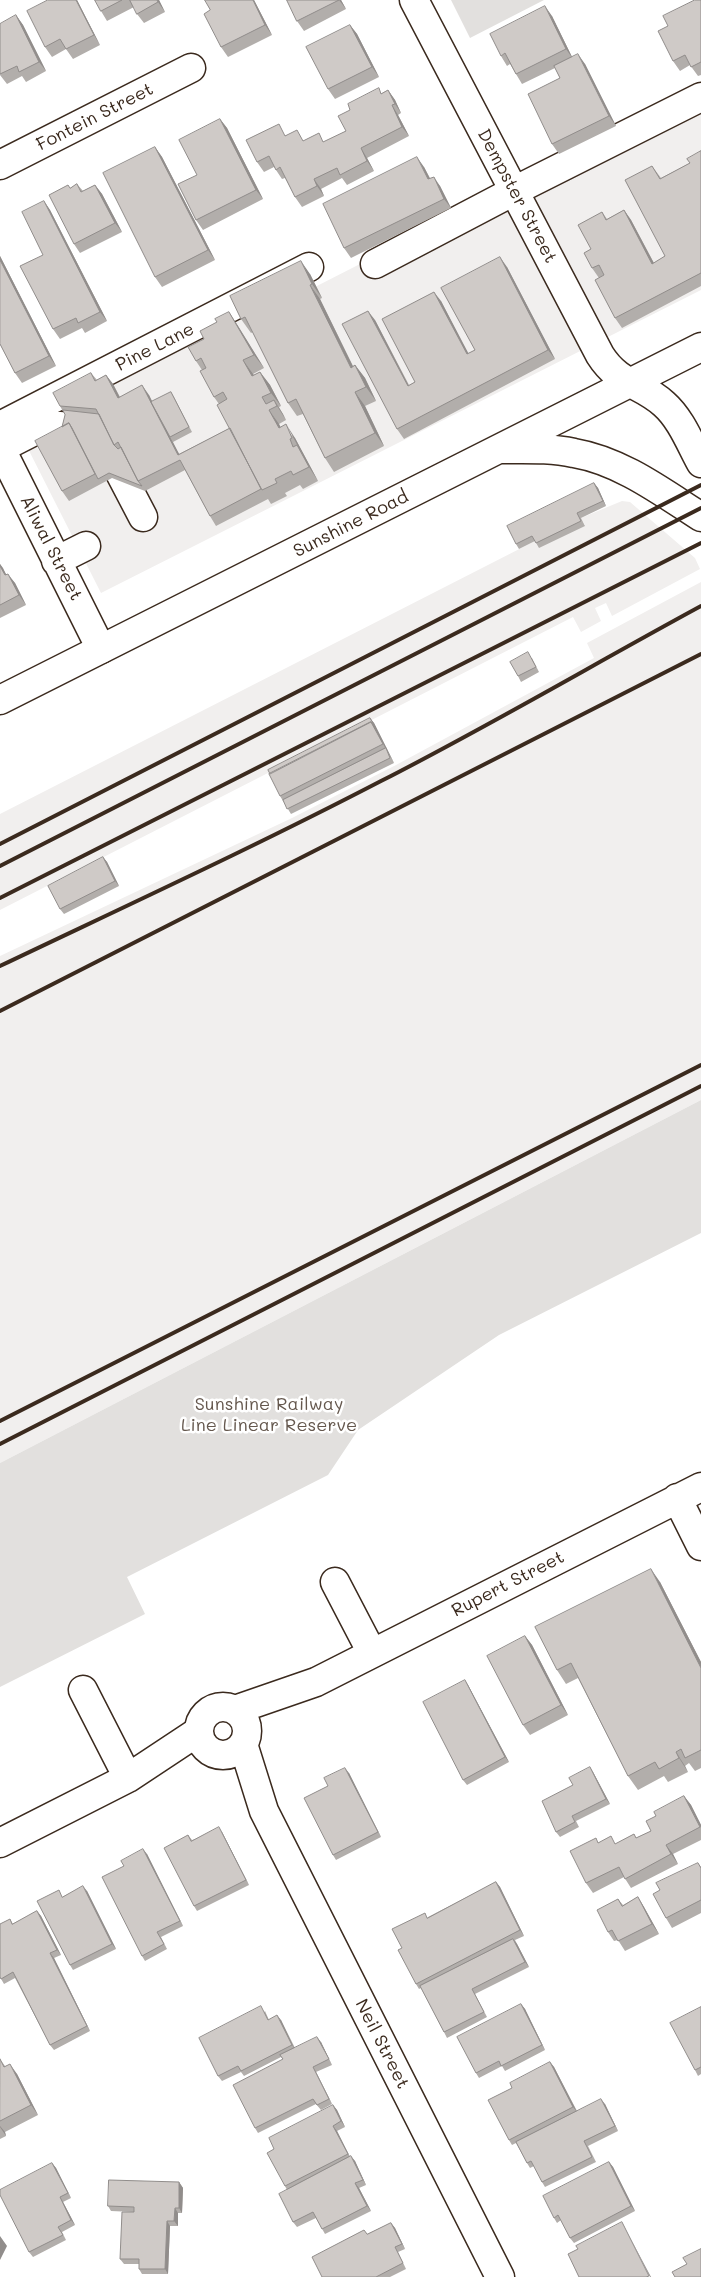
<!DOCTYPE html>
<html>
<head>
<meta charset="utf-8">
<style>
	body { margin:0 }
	canvas { display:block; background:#fff }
</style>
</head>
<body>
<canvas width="701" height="2277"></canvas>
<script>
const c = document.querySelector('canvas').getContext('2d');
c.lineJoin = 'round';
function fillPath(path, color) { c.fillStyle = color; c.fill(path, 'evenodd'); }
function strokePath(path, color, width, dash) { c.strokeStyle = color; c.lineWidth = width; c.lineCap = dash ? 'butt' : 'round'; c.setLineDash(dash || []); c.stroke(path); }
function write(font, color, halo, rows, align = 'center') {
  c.font = font + ' Mali,sans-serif'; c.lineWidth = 5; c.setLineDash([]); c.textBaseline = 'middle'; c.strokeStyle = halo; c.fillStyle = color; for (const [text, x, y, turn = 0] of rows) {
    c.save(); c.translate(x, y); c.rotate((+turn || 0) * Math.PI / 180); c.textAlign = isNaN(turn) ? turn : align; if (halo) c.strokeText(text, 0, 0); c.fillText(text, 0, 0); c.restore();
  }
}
fillPath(new Path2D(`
	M701 90V290L101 593 15 423 302 275 311 289Z
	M622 501 630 502 695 558 700 569 612 616 606 603 595 608 601 621 581 632 573 617 0 910V814L535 541 585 525 581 518Z
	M701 582V1100L0 1463V956L292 818 396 765 594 658 587 643Z`), '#f1efee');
fillPath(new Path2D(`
	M451 0H544L470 38Z
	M701 1100V1233L499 1335 358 1430 328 1475 127 1577 145 1614 0 1687V1463Z`), '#e2e0de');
const minor = new Path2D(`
	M0 165 191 68
	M375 264 514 191 701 97
	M0 426 309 267
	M0 447 101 649
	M1 448 46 425 86 428 120 473 143 517
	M56 561 86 546
	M677 1498 701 1546
	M335 1582 372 1653
	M83 1690 128 1778
	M199 1731a24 24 0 1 1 48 0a24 24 0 1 1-48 0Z
	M235 1710 316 1682 701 1487
	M243 1744 264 1811 500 2277
	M0 1843 128 1778 199 1731`);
const major = new Path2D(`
	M414 0 600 355C619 385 641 383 664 404 681 419 690 443 701 463
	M504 449C528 449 551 448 574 453 621 461 662 492 701 517
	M0 700 701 347`);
strokePath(minor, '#3b2a1e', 31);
strokePath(major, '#3b2a1e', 31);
strokePath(minor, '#fff', 28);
strokePath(major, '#fff', 28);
strokePath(new Path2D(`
	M0 844 701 485
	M0 866 701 508
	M0 898 701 543
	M0 966C128 905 256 846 381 781 489 726 594 664 701 606
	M0 1011 701 654
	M0 1421 701 1065
	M0 1444 701 1086`), '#3b2a1e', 4);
fillPath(new Path2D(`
	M48 0H77L100 45 73 59 66 49 52 57 45 47Z
	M95 0H159L165 12 144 23 137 14 134 7 107 21 101 11Z
	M254 0 272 35 228 57 221 47 210 10Z
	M287 0H341L346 9 304 31 297 21Z
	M701 0V75L698 76 690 65 680 71 673 61 668 26Z
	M16 15 23 25 46 71 26 82 22 76 7 84 0 75Z
	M552 16 572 57 585 64 616 126 559 154 552 144 560 78 555 68 522 84 510 64 507 66 501 56Z
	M350 25 357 34 379 77 335 99 328 89Z
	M388 90 395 100 401 113 398 115 409 136 367 158 374 171 347 185 342 178 321 189 324 196 302 207 295 197 285 178 282 179 274 167 264 172 257 162 286 135 304 141 325 142 346 131 382 93Z
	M220 119 227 128 263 199 203 230 196 220 197 175Z
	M155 147 162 157 215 260 162 287 155 277Z
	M701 151V286L622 328 615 318 604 275 599 278 592 268 602 212 607 219 624 210 631 220 654 263 665 256 652 166 661 178 690 163Z
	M424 167 430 178 440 186 451 208 351 258 344 248Z
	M77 184 83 191 95 185 102 194 122 232 80 253 74 244 70 188Z
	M44 201 50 210 107 321 85 333 82 328 60 339 53 329 43 255Z
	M0 256 56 366 22 383 15 373 0 344Z
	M507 267 555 359 404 439 397 429 375 320 409 385 415 382 441 301 468 354 475 350Z
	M310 274 322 298 320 299 353 366 355 365 365 378 376 401 365 406 384 446 334 472 325 458 303 414 297 416 288 403 253 332 251 333 241 319Z
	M229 312 238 326 264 368 253 374 254 375 260 372 270 385 281 406 279 407 286 420 279 424 280 427 295 438 318 481 303 489 300 485 285 493 287 496 271 504 268 499 216 526 210 516 185 470 145 491 112 478 69 501 62 491V427L65 415 60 406 91 373 97 380 106 375 113 384 120 397 149 395 152 402 171 392 174 397 192 432 173 442 179 454 230 428 219 404 214 397 202 370 196 361 204 339 217 322Z
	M594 483 598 488 606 506 581 518 585 526 539 548 535 541 519 549 516 544Z
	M0 564 6 574 15 583 26 605 0 618Z
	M532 658 539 672 521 682 518 676Z
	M370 718 374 723 394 763 291 814 280 796Z
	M103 857 107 862 119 886 64 914 60 909Z
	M660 1582 701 1662V1768L695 1771 689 1763 685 1766 688 1772 668 1782 664 1776 638 1790 628 1776 578 1678 566 1684 557 1670Z
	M525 1636 532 1645 568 1715 530 1735 523 1725Z
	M465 1680 468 1685 509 1762 467 1785 463 1780Z
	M590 1767 593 1772 610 1804 576 1821 579 1827 560 1837 556 1832 573 1785Z
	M349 1773 381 1837 336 1860 333 1855 328 1786Z
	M684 1796 691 1805 701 1825V1840L673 1854 678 1864 631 1888 624 1877 593 1893 586 1883 599 1842 616 1844 634 1834 636 1838 651 1831 656 1816Z
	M222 1832 249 1885 197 1911 194 1906 188 1835 192 1840Z
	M147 1854 183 1926 161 1937 167 1949 145 1961 142 1956Z
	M698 1863 701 1867V1913L672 1928 666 1918 660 1890Z
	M496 1882 500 1887 524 1936 515 1940 529 1967 475 1994 487 2017 447 2038 444 2032 421 1988 419 1989 416 1984 402 1948 428 1917Z
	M87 1891 116 1949 73 1970 70 1965 63 1897Z
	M638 1897 644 1907 659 1934 625 1951 618 1940 614 1941 608 1932 618 1899 623 1905Z
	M37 1911 41 1916 61 1955 54 1958 90 2031 54 2050 50 2045 15 1978 4 1984 0 1977 10 1919 13 1924Z
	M521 2004 525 2009 545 2050 505 2071 502 2066 479 2078 476 2073Z
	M701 2007V2074L698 2076 695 2070Z
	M265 2011 269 2020H281L295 2048 321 2042 332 2065 316 2072 332 2104 321 2110 316 2104 258 2133 255 2128 283 2059 281 2057 244 2076 241 2072 222 2081 218 2076Z
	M0 2059 5 2066 17 2074 38 2115 5 2132 6 2136 0 2139Z
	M550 2062 554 2067 577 2111 605 2104 618 2131 588 2146 596 2162 545 2187 542 2182 534 2166 530 2168 527 2163 516 2143 512 2145 509 2140 512 2088Z
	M333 2105 337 2110 345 2127 337 2131 350 2157 355 2161 366 2185 359 2188 371 2211 325 2234 316 2218 297 2227 293 2222 287 2190 285 2186 274 2149Z
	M609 2162 613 2167 635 2211 574 2243 570 2238 561 2220 557 2223 554 2218Z
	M52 2163 56 2168 71 2198 63 2202 75 2225 62 2232 66 2240 33 2257 29 2252Z
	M179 2182 183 2188 182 2213H178V2226H170L168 2274H142L139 2269V2264H124L120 2259 134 2212 111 2211 108 2206Z
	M391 2223 395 2228 405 2249 398 2252 406 2269 390 2277H322L364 2230 367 2234Z`), '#b2aeab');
fillPath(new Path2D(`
	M76 0H77L100 45 94 35Z
	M157 0H159L165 12 158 2Z
	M253 0H254L272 35 265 25Z
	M339 0H341L346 9Z
	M545 6 552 16 573 59 566 49Z
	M16 15 23 25 46 71 39 62Z
	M350 25 357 34 379 77 372 67Z
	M578 54 585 64 616 126 609 116Z
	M388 90 395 100 401 113 395 104Z
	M392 105 398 115 409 136 402 127Z
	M220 119 227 128 263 199 256 190Z
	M155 147 162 157 215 260 208 250Z
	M361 148 367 158 374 171 367 161Z
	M417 157 424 167 435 189 428 179Z
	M434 177 440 186 451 208 444 199Z
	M314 179 321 189 324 196 317 186Z
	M95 185 102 194 122 232 115 223Z
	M44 201 50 210 107 321 100 312Z
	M624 210 631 220 659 273 652 264Z
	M0 256 56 366 49 356 0 260Z
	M500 257 507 267 555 359 548 350Z
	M301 261 310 274 322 298 312 284Z
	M310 285 320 299 360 381 351 368Z
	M434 292 441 301 474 364 467 354Z
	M368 311 375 320 414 396 408 386Z
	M229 312 238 326 264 368 254 355Z
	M243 360 253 374 261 390 252 376Z
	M355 365 365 378 376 401 366 387Z
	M260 372 270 385 281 406 271 393Z
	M106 375 113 384 125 408 118 398Z
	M142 385 149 395 170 437 185 465 178 455Z
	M355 392 365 406 384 446 375 433Z
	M274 400 283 414 286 420 277 406Z
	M269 410 279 424 288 442 279 428Z
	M286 424 295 438 318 481 309 467Z
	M594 483 598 488 606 506 603 501Z
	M0 564 3 568 11 585 5 575 0 566Z
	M8 574 15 583 26 605 19 595Z
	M370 718 374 723 394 763 383 744 371 722Z
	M103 857 107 862 119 886 115 881Z
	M651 1569 660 1582 701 1662V1668Z
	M525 1636 532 1645 568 1715 561 1705Z
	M465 1680 468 1685 509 1762 505 1757Z
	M676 1752 685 1766 688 1772 679 1758Z
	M590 1767 593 1772 610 1804 606 1799Z
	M345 1768 349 1773 381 1837 378 1832Z
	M684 1796 691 1805 701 1825V1828Z
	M219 1827 222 1832 249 1885 246 1880Z
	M666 1845 673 1854 678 1864 671 1854Z
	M143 1849 147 1854 183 1926 180 1921Z
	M496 1882 500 1887 524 1936 520 1930Z
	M83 1886 87 1891 116 1949 112 1944Z
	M638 1897 644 1907 659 1934 652 1924Z
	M37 1911 41 1916 61 1955 57 1950Z
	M513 1939 517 1944 529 1967 525 1962Z
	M50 1953 54 1958 90 2031 87 2026Z
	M521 2004 525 2009 545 2050 542 2045Z
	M277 2015 281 2020 295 2050 292 2045Z
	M317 2037 321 2042 332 2065 329 2059Z
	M550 2062 554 2067 577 2112 573 2107Z
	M10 2064 17 2074 38 2115 31 2105Z
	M313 2067 316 2072 332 2104 329 2099Z
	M601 2099 605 2104 618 2131 615 2126Z
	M333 2105 337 2110 345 2127 341 2121Z
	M0 2126 5 2132 6 2136 0 2127Z
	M333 2126 337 2131 351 2159 348 2154Z
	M351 2156 355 2161 366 2185 363 2180Z
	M609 2162 613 2167 635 2211 631 2206Z
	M52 2163 56 2168 71 2198 68 2193Z
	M179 2182 183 2188 182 2213 179 2208Z
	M355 2183 359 2188 371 2211 367 2206Z
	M60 2197 63 2202 75 2225 71 2220Z
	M175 2208 178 2213V2226L174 2221Z
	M167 2221 170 2226 168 2274 165 2269Z
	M622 2222 625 2228 651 2277H650Z
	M391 2223 395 2228 405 2249 402 2244Z
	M0 2236 7 2246 0 2260Z`), '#918d8b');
const building = new Path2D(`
	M48 0H76L94 35 66 49 60 39 45 47 27 11Z
	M95 0H122L101 11Z
	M130 0H157L158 2 137 14Z
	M205 0H253L265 25 221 47 204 14 210 10Z
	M287 0H339L297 21Z
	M695 0H701V62L691 67 685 55 673 61 658 31 668 26 663 16Z
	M545 6 566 49 516 74 505 53 501 56 490 34Z
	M16 15 39 62 19 72 17 66 0 74V24Z
	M350 25 372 67 328 89 306 47Z
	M578 54 609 116 552 144 528 94 560 78 554 66Z
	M379 88 381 94 388 90 395 104 392 105 402 127 361 148 367 161 340 175 337 168 314 179 317 186 295 197 280 167 276 170 269 156 257 162 246 140 279 124 285 136 297 130 303 141 319 133 323 142 346 131 338 116 350 110 348 104Z
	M220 119 256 190 196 220 178 184 197 175 179 140Z
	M155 147 208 250 155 277 103 173Z
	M701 151V273L615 318 595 280 604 275 599 265 592 268 584 253 591 249 578 225 602 212 606 220 624 210 652 264 665 256 625 180 652 166 660 179 690 163 687 159Z
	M417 157 428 179 434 177 444 199 344 248 323 204Z
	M77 184 81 192 95 185 115 223 74 244 49 195 68 185 70 188Z
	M44 201 100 312 78 323 76 318 53 329 20 266 43 255 22 212Z
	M500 257 548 350 397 429 342 324 368 311 408 386 415 382 382 319 434 292 467 354 475 350 441 288Z
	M0 260 49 356 15 373 0 344Z
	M301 261 312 284 310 285 351 368 355 365 366 387 355 392 375 433 325 458 296 399 288 403 245 317 241 319 230 296Z
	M229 312 254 355 243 360 252 376 260 372 271 393 262 397 266 404 274 400 277 406 269 410 279 428 286 424 292 438 290 439 293 447 297 445 309 467 293 475 291 471 275 479 277 483 262 490 217 405 227 399 223 392 214 397 200 371 206 368 201 358 196 361 188 347 204 339 200 331 217 322 215 319Z
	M91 373 95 381 106 375 118 398 142 385 178 455 230 428 261 489 210 516 180 460 138 481 118 442 114 445 96 409 60 406 53 393Z
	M171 392 189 427 170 437 151 402Z
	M63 410 99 414 114 445 118 449 121 447 138 481 142 486 109 473 98 479 72 428 69 423 62 427 65 415Z
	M69 423 95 474 62 491 35 441Z
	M594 483 603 501 577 513 581 521 536 543 532 536 516 544 507 526Z
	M0 566 5 575 8 574 19 595 0 605Z
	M528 652 536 667 518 676 510 662Z
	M370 718 375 727 371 722 270 774 268 770Z
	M371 722 383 744 280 796 269 774Z
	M386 748 390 758 287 809 283 800Z
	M103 857 115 881 60 909 48 886Z
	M651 1569 701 1668V1750L685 1758 681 1749 676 1752 679 1758 659 1769 655 1762 628 1776 571 1663 557 1670 535 1627Z
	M525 1636 561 1705 523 1725 487 1656Z
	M465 1680 505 1757 463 1780 423 1702Z
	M590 1767 606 1799 572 1816 575 1822 556 1832 542 1801 573 1785 569 1778Z
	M345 1768 378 1832 333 1855 304 1798 328 1786 324 1778Z
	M684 1796 700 1827 666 1845 671 1854 625 1879 619 1867 586 1883 570 1851 596 1838 598 1843 611 1836 615 1844 634 1834 636 1838 651 1831 646 1821 656 1816 654 1812Z
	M219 1827 246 1880 194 1906 164 1848 188 1835 191 1841Z
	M143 1849 180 1921 157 1932 164 1944 142 1956 102 1877 124 1866 121 1861Z
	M698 1863 701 1868V1900L666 1918 653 1894 660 1890 656 1883Z
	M496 1882 520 1930 416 1984 398 1950 402 1948 392 1929 425 1913 427 1918Z
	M83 1886 112 1944 70 1965 37 1901 59 1890 62 1897Z
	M638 1897 652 1924 618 1941 612 1930 608 1932 597 1910 618 1899 622 1906Z
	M37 1911 57 1950 50 1953 87 2026 50 2045 13 1972 1 1979 0 1977V1924L10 1919 12 1924Z
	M513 1939 525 1962 472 1989 484 2012 444 2032 420 1986Z
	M521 2004 542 2045 501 2066 499 2061 476 2073 457 2037Z
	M261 2006 268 2020 277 2015 292 2045 241 2071 238 2066 218 2076 199 2038Z
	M701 2007V2067L695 2070 670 2023Z
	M317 2037 329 2059 313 2067 329 2099 317 2105 313 2099 255 2128 233 2085 283 2059 280 2055Z
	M0 2059 4 2067 10 2064 31 2105 0 2121Z
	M550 2062 573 2107 509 2140 488 2100 512 2088 510 2083Z
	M601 2099 615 2126 584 2141 592 2157 542 2182 531 2161 527 2163 516 2142Z
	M333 2105 341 2121 333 2126 348 2154 285 2186 267 2153 274 2149 269 2138Z
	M351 2156 363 2180 355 2183 367 2206 322 2229 313 2212 293 2222 279 2194Z
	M609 2162 631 2206 570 2238 558 2215 554 2218 543 2196Z
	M52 2163 68 2193 60 2197 71 2220 58 2227 63 2235 29 2252 0 2195V2190Z
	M109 2180 179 2182V2208H175L174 2221H167L165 2269H139V2259H120L122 2212H134V2207L108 2206Z
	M622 2222 649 2276 646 2277H579L568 2254 578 2249 576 2246Z
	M391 2223 402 2244 395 2247 403 2263 376 2277H322L312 2257 364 2230 367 2234Z
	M701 2249V2277H675L672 2272 687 2264 683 2258Z`);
fillPath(building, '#cfcac7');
strokePath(building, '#918d8b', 1);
write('18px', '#3b2a1e', '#fff', [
	["Fontein Street",95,117,-27],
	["Dempster Street",517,196,62],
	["Pine Lane",155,347,-27],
	["Sunshine Road",351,524,-27],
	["Aliwal Street",51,548,63],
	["Rupert Street",508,1584,-27],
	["Neil Street",382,2044,63]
]);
write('18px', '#65584e', '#fff', [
	["Sunshine Railway",269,1404],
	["Line Linear Reserve",269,1425]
]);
</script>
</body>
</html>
